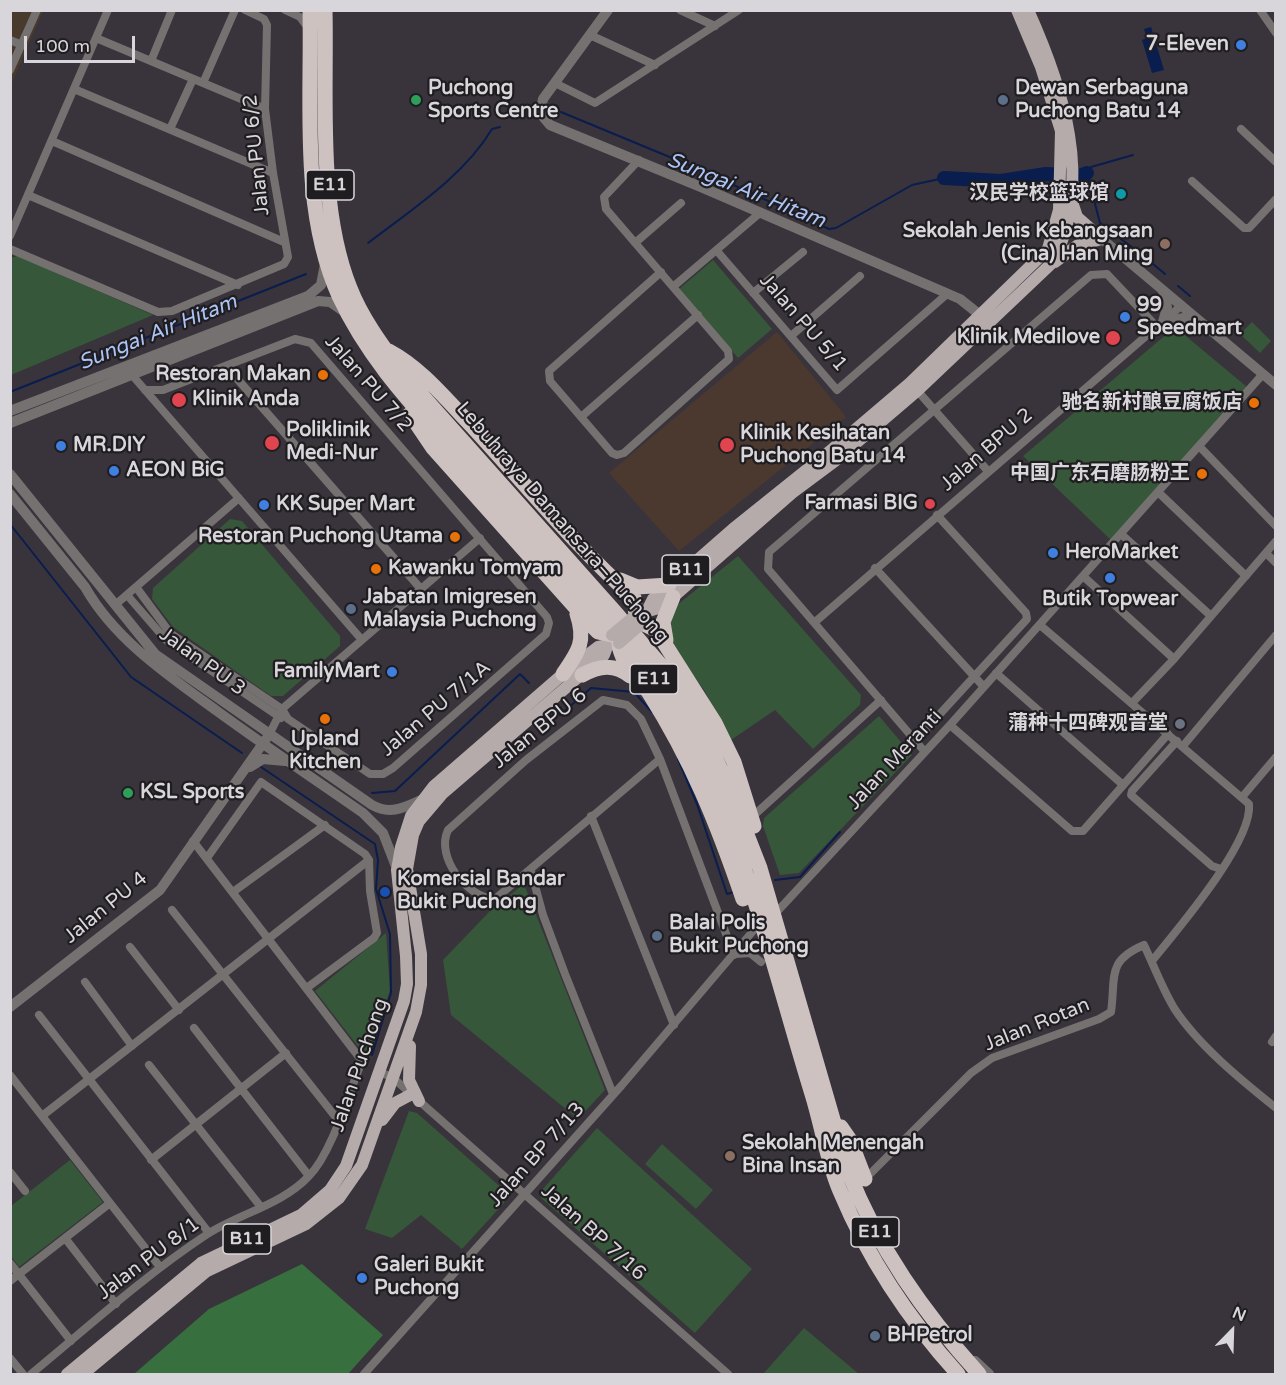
<!DOCTYPE html>
<html>
<head>
<meta charset="utf-8">
<style>
	body { margin:0 }
	#map { position:relative; width:1286px; height:1385px; overflow:hidden; background:#39343b; font-family:"Varela Round",sans-serif }
	canvas { display:block }
	.frame { position:absolute; inset:0; border:12px solid #d9d6db; pointer-events:none }
	.north { position:absolute; left:1202px; top:1301px; width:60px; height:60px; -webkit-text-stroke:4px #1f1d20; paint-order:stroke; rotate:23deg; font-size:16px; font-weight:700; line-height:24px; text-align:center; color:#d9d6db }
	.north::after { content:''; display:block; margin:auto; width:21px; height:27px; background:#d9d6db; clip-path:polygon(50% 0,100% 100%,50% 72%,0 100%) }
	.scale { position:absolute; left:24px; top:36px; width:111px; height:27px; box-sizing:border-box; border:3px solid #d9d6db; border-top:0; padding-left:8px; font-size:18px; line-height:21px; white-space:nowrap; color:#d9d6db; -webkit-text-stroke:4px #1f1d20; paint-order:stroke }
</style>
</head>
<body>
<div id="map">
<canvas width="1286" height="1385"></canvas>
<div class="frame"></div>
<div class="north">N</div>
<div class="scale">100 m</div>
</div>
<script>
const c = document.querySelector('canvas').getContext('2d');
c.lineJoin = 'round';
function fillPath(path, color) { c.fillStyle = color; c.fill(path, 'evenodd'); }
function strokePath(path, color, width, dash) { c.strokeStyle = color; c.lineWidth = width; c.lineCap = dash ? 'butt' : 'round'; c.setLineDash(dash || []); c.stroke(path); }
function write(font, color, halo, rows, align = 'center') {
  c.font = font + ' "Varela Round","Noto Sans SC",sans-serif'; c.lineWidth = 4.5; c.setLineDash([]); c.textBaseline = 'middle'; c.strokeStyle = halo; c.fillStyle = color; for (const [text, x, y, turn = 0] of rows) {
    c.save(); c.translate(x, y); c.rotate((+turn || 0) * Math.PI / 180); c.textAlign = isNaN(turn) ? turn : align; if (halo) c.strokeText(text, 0, 0); c.fillText(text, 0, 0); c.restore();
  }
}
fillPath(new Path2D(`
	M11 11H43L11 85Z`), '#483b2d');
fillPath(new Path2D(`
	M777 332 846 417 679 551 609 473Z`), '#4b3930');
fillPath(new Path2D(`
	M18 256 153 315 11 375 10 258Z
	M713 260 772 329 738 358 679 289Z
	M1252 322 1271 341 1260 353 1240 334Z
	M1175 327 1247 387 1111 540 1023 456Z
	M230 519 242 521 340 636V646L283 696H271L173 627 152 599 153 588Z
	M738 556 861 695 860 705 813 749 775 710 731 740 704 690 674 648 668 632 671 610Z
	M879 716 912 755 799 873 780 875 763 826 764 818Z
	M524 884 605 1090 578 1119 451 1015 443 960 490 911Z
	M386 933 390 990 367 1058 315 991Z
	M409 1111 417 1113 505 1191 504 1203 462 1249 421 1215 392 1238 365 1229Z
	M597 1128 752 1269 695 1333 541 1198 542 1190Z
	M662 1144 713 1190 696 1209 645 1164Z
	M70 1160 103 1202 19 1267 11 1256V1206Z
	M804 1328 859 1374H763Z`), '#365739');
fillPath(new Path2D(`
	M302 1264 383 1335 348 1374H134L209 1309Z`), '#386f3f');
fillPath(new Path2D(`
	M1151 27 1164 70 1152 73 1142 40 1147 38 1144 29Z`), '#091d4f');
strokePath(new Path2D(`
	M561 112 701 170 829 229 836 228 912 185 944 178
	M1133 155 1091 167 1087 173 1100 223 1133 248
	M368 243C411 210 464 176 492 129L500 127
	M1146 258 1165 274
	M1178 286 1190 296
	M10 392 306 274
	M10 524 131 677 242 753
	M560 715 591 688 634 692 652 712
	M678 759 697 804 727 894 734 892
	M261 767 375 844 378 860 376 889 390 934 391 993 372 1055
	M372 793 395 791 520 674 529 683
	M775 880 800 877 840 832`), '#091d4f', 2);
strokePath(new Path2D(`
	M944 178 1001 181 1046 174 1080 176 1087 173`), '#091d4f', 14);
strokePath(new Path2D(`
	M285 10 300 17 308 28
	M680 10 715 26
	M1260 10 1276 33
	M590 35 655 65
	M96 38 265 109
	M10 40 22 45
	M151 61 172 10
	M10 70 37 10
	M203 83 235 10
	M555 83 595 103 739 10
	M74 89 273 173
	M170 129 193 79
	M1241 129 1276 162
	M52 141 284 242
	M639 160 604 197 606 209 728 351 729 359 624 453 617 455 612 453 550 381 549 371 661 272
	M1192 181 1244 228H1249L1276 199
	M28 195 238 285
	M10 236 108 10
	M635 243 681 203
	M10 249 158 312 172 311 284 264 288 257 273 173 265 109 267 25 264 19 245 10
	M717 251 837 390 947 294
	M674 286 761 212
	M753 293 803 252
	M791 336 860 276
	M226 366 421 589
	M132 375 362 640
	M915 388 987 470
	M581 417 698 315
	M1199 446 1276 526
	M1158 492 1246 576
	M1121 534 1211 616
	M1266 553 1276 563
	M875 568 984 687
	M1083 576 1174 659
	M136 587 170 633 282 709 288 719 370 774H383L393 768 546 634 549 623 547 617 311 343 295 339 163 390H145
	M127 595 166 640 281 718
	M115 605 239 498
	M815 622 1182 305
	M1040 625 1249 804C1253 842 1177 930 1152 961
	M996 673 1122 784
	M1132 703 1174 659 1276 541
	M950 725 1072 831H1083L1168 734
	M270 733 282 709 480 538
	M916 740 1027 619 1026 613 937 515
	M1177 741 1132 791 1131 795 1212 866 1221 869
	M1183 746 1276 635
	M925 752 768 569 769 552 1091 275 1107 274 1157 327
	M660 759 495 899C467 898 435 857 448 830L526 760 603 700 627 705 641 719 660 759 734 955
	M1243 796 1276 757
	M591 816 674 1025
	M752 817 881 700
	M207 858 261 782 365 854 369 860 370 891 377 933 374 938 308 987
	M531 871 543 915 565 974 613 1094
	M233 892 325 825
	M172 910 338 1120
	M773 916 950 725 1263 374
	M130 947 179 1010
	M735 954 750 953 761 962
	M85 982 132 1046
	M39 1015 209 1233
	M194 1028 309 1176
	M1272 1042 1276 1036
	M149 1065 261 1207
	M379 1072 392 1077 728 1374
	M10 1075 160 1267
	M42 1116 369 860
	M151 1160 286 1053
	M10 1172 25 1191
	M865 1179 971 1073 992 1058 1099 1019 1111 1012C1116 977 1106 961 1144 945 1154 966 1162 988 1174 1008 1198 1045 1241 1080 1276 1108
	M65 1238 116 1304
	M10 1263 71 1341
	M10 1281 110 1203
	M10 1358 23 1374
	M31 1374C88 1327 144 1276 206 1235 238 1214 282 1205 309 1176 332 1153 349 1092 362 1061L193 841
	M364 1374 622 1085 753 931`), '#767171', 8);
strokePath(new Path2D(`
	M608 10 543 99 540 113 550 125 701 187 960 299 980 315
	M1058 225 1102 239 1276 385
	M1163 291 1167 307 1163 322 1184 318 1199 321
	M10 411 308 296 321 285 325 264
	M10 423 318 301 330 302 346 313
	M10 474 155 654 372 805C390 815 403 808 421 800
	M10 494 85 587C115 640 169 676 217 711 265 746 314 779 363 813L383 833 397 869
	M250 767 263 759 285 761
	M10 1007 160 890 266 739
	M975 1361 989 1374`), '#767171', 10);
strokePath(new Path2D(`
	M1072 202 1077 217 1102 239
	M1055 262 1078 245 1102 239
	M636 615 658 608 673 597 792 493 835 461 917 391 1053 262C1094 181 1063 88 1028 10
	M644 617 653 599 733 529 829 452 910 383 1048 249 1059 210 1061 131 1041 67 1017 10
	M410 1046 409 1080 419 1101
	M382 1120 395 1103 412 1094
	M67 1374 201 1263 301 1215 330 1190 346 1166 404 1001 407 984 406 956 397 870 401 847 411 816 434 786 563 674 598 647 619 643
	M83 1374 207 1271 306 1224 339 1198 362 1165 416 1012 421 985V954L407 869 413 835 419 821 442 794 604 655 610 639`), '#b5abab', 12);
strokePath(new Path2D(`
	M310 10C312 103 300 209 339 296 365 352 403 395 444 440 487 488 531 537 574 585 613 629 656 674 684 726 745 840 774 971 812 1094 822 1126 827 1161 840 1191 868 1258 910 1321 958 1374
	M325 10C327 98 317 206 350 288 362 319 384 348 403 374L615 612 670 676 700 725 726 781 760 868 848 1171C878 1248 924 1313 979 1374
	M389 351C421 368 445 398 470 424 524 482 574 545 634 598L636 615
	M410 414 433 448 592 626 598 632 612 635
	M620 580 637 587 669 585
	M642 623 656 630 715 723 734 762 754 826
	M666 640 663 622 673 597
	M619 643C620 663 638 676 649 693 692 761 717 823 743 899
	M563 674C579 651 586 641 577 614
	M582 675C599 666 614 663 630 676
	M841 1127 850 1140 865 1179`), '#cec2c1', 15);
strokePath(new Path2D(`
	M612 635 636 615
	M619 643 642 623`), '#b5abab', 12);
for (const [x, y, r, color] of [
	[1241,45,6,"#3f7fe0"],
	[416,100,6,"#2e9e5b"],
	[1003,100,6,"#5c6f8a"],
	[1121,194,6,"#0f9aa8"],
	[1165,244,6,"#8d6e63"],
	[1125,317,6,"#3f7fe0"],
	[1113,338,8,"#e0444e"],
	[323,375,6,"#e8710a"],
	[179,400,8,"#e0444e"],
	[1254,403,6,"#e8710a"],
	[272,443,8,"#e0444e"],
	[727,445,8,"#e0444e"],
	[61,446,6,"#3f7fe0"],
	[114,471,6,"#3f7fe0"],
	[1202,474,6,"#e8710a"],
	[930,504,6,"#e0444e"],
	[264,505,6,"#3f7fe0"],
	[455,537,6,"#e8710a"],
	[1053,553,6,"#3f7fe0"],
	[376,569,6,"#e8710a"],
	[1110,578,6,"#3f7fe0"],
	[351,609,6,"#5c6f8a"],
	[392,672,6,"#3f7fe0"],
	[325,719,6,"#e8710a"],
	[1180,724,6,"#6b7280"],
	[128,793,6,"#2e9e5b"],
	[385,892,6,"#1a4fb4"],
	[657,936,6,"#5c6f8a"],
	[730,1156,6,"#8d6e63"],
	[362,1278,6,"#3f7fe0"],
	[875,1336,6,"#5c6f8a"]
]) { const dot = new Path2D(); dot.arc(x, y, r, 0, 2 * Math.PI); c.fillStyle = color; c.fill(dot); strokePath(dot, '#1f1d20', 2); }
for (const [x, y, w] of [
	[330,185,48],
	[686,570,48],
	[654,679,48],
	[875,1232,48],
	[247,1239,48]
]) { const box = new Path2D(); box.roundRect(x - w / 2, y - 15, w, 30, 4.5); c.fillStyle = '#1f1d20'; c.fill(box); strokePath(box, '#d9d6db', 1.5); }
write('bold 18px', '#d9d6db', null, [
	["E11",330,185],
	["B11",686,570],
	["E11",654,679],
	["E11",875,1232],
	["B11",247,1239]
]);
write('bold 20px', '#d9d6db', '#1f1d20', [
	["7-Eleven",1229,45,"right"],
	["Puchong",428,89],
	["Sports Centre",428,112],
	["Dewan Serbaguna",1015,89],
	["Puchong Batu 14",1015,112],
	["汉民学校篮球馆",1109,194,"right"],
	["Sekolah Jenis Kebangsaan",1153,232,"right"],
	["(Cina) Han Ming",1153,255,"right"],
	["99",1137,306],
	["Speedmart",1137,329],
	["Klinik Medilove",1100,338,"right"],
	["Restoran Makan",311,375,"right"],
	["Klinik Anda",192,400],
	["驰名新村酿豆腐饭店",1242,403,"right"],
	["Poliklinik",286,431],
	["Medi-Nur",286,454],
	["Klinik Kesihatan",740,434],
	["Puchong Batu 14",740,457],
	["MR.DIY",73,446],
	["AEON BiG",126,471],
	["中国广东石磨肠粉王",1190,474,"right"],
	["Farmasi BIG",918,504,"right"],
	["KK Super Mart",276,505],
	["Restoran Puchong Utama",443,537,"right"],
	["HeroMarket",1065,553],
	["Kawanku Tomyam",388,569],
	["Jabatan Imigresen",363,598],
	["Malaysia Puchong",363,621],
	["Butik Topwear",1110,600,"center"],
	["FamilyMart",380,672,"right"],
	["蒲种十四碑观音堂",1168,724,"right"],
	["Upland",325,740,"center"],
	["Kitchen",325,763,"center"],
	["KSL Sports",140,793],
	["Komersial Bandar",397,880],
	["Bukit Puchong",397,903],
	["Balai Polis",669,924],
	["Bukit Puchong",669,947],
	["Sekolah Menengah",742,1144],
	["Bina Insan",742,1167],
	["Galeri Bukit",374,1266],
	["Puchong",374,1289],
	["BHPetrol",887,1336]
], 'left');
write('20px', '#d9d6db', '#1f1d20', [
	["Jalan PU 6/2",257,155,-96],
	["Jalan PU 5/1",803,323,49],
	["Jalan PU 7/2",368,384,49],
	["Jalan BPU 2",987,450,-41],
	["Lebuhraya Damansara–Puchong",562,523,49],
	["Jalan PU 3",202,662,36],
	["Jalan PU 7/1A",436,709,-40],
	["Jalan BPU 6",540,729,-39],
	["Jalan Meranti",895,760,-47],
	["Jalan PU 4",106,908,-39],
	["Jalan Rotan",1037,1025,-22],
	["Jalan Puchong",360,1065,-71],
	["Jalan BP 7/13",537,1155,-48],
	["Jalan BP 7/16",593,1233,42],
	["Jalan PU 8/1",149,1259,-37]
]);
write('italic 21px', '#abc3f5', '#1f1d20', [
	["Sungai Air Hitam",746,191,22],
	["Sungai Air Hitam",158,333,-22]
]);
</script>
</body>
</html>
